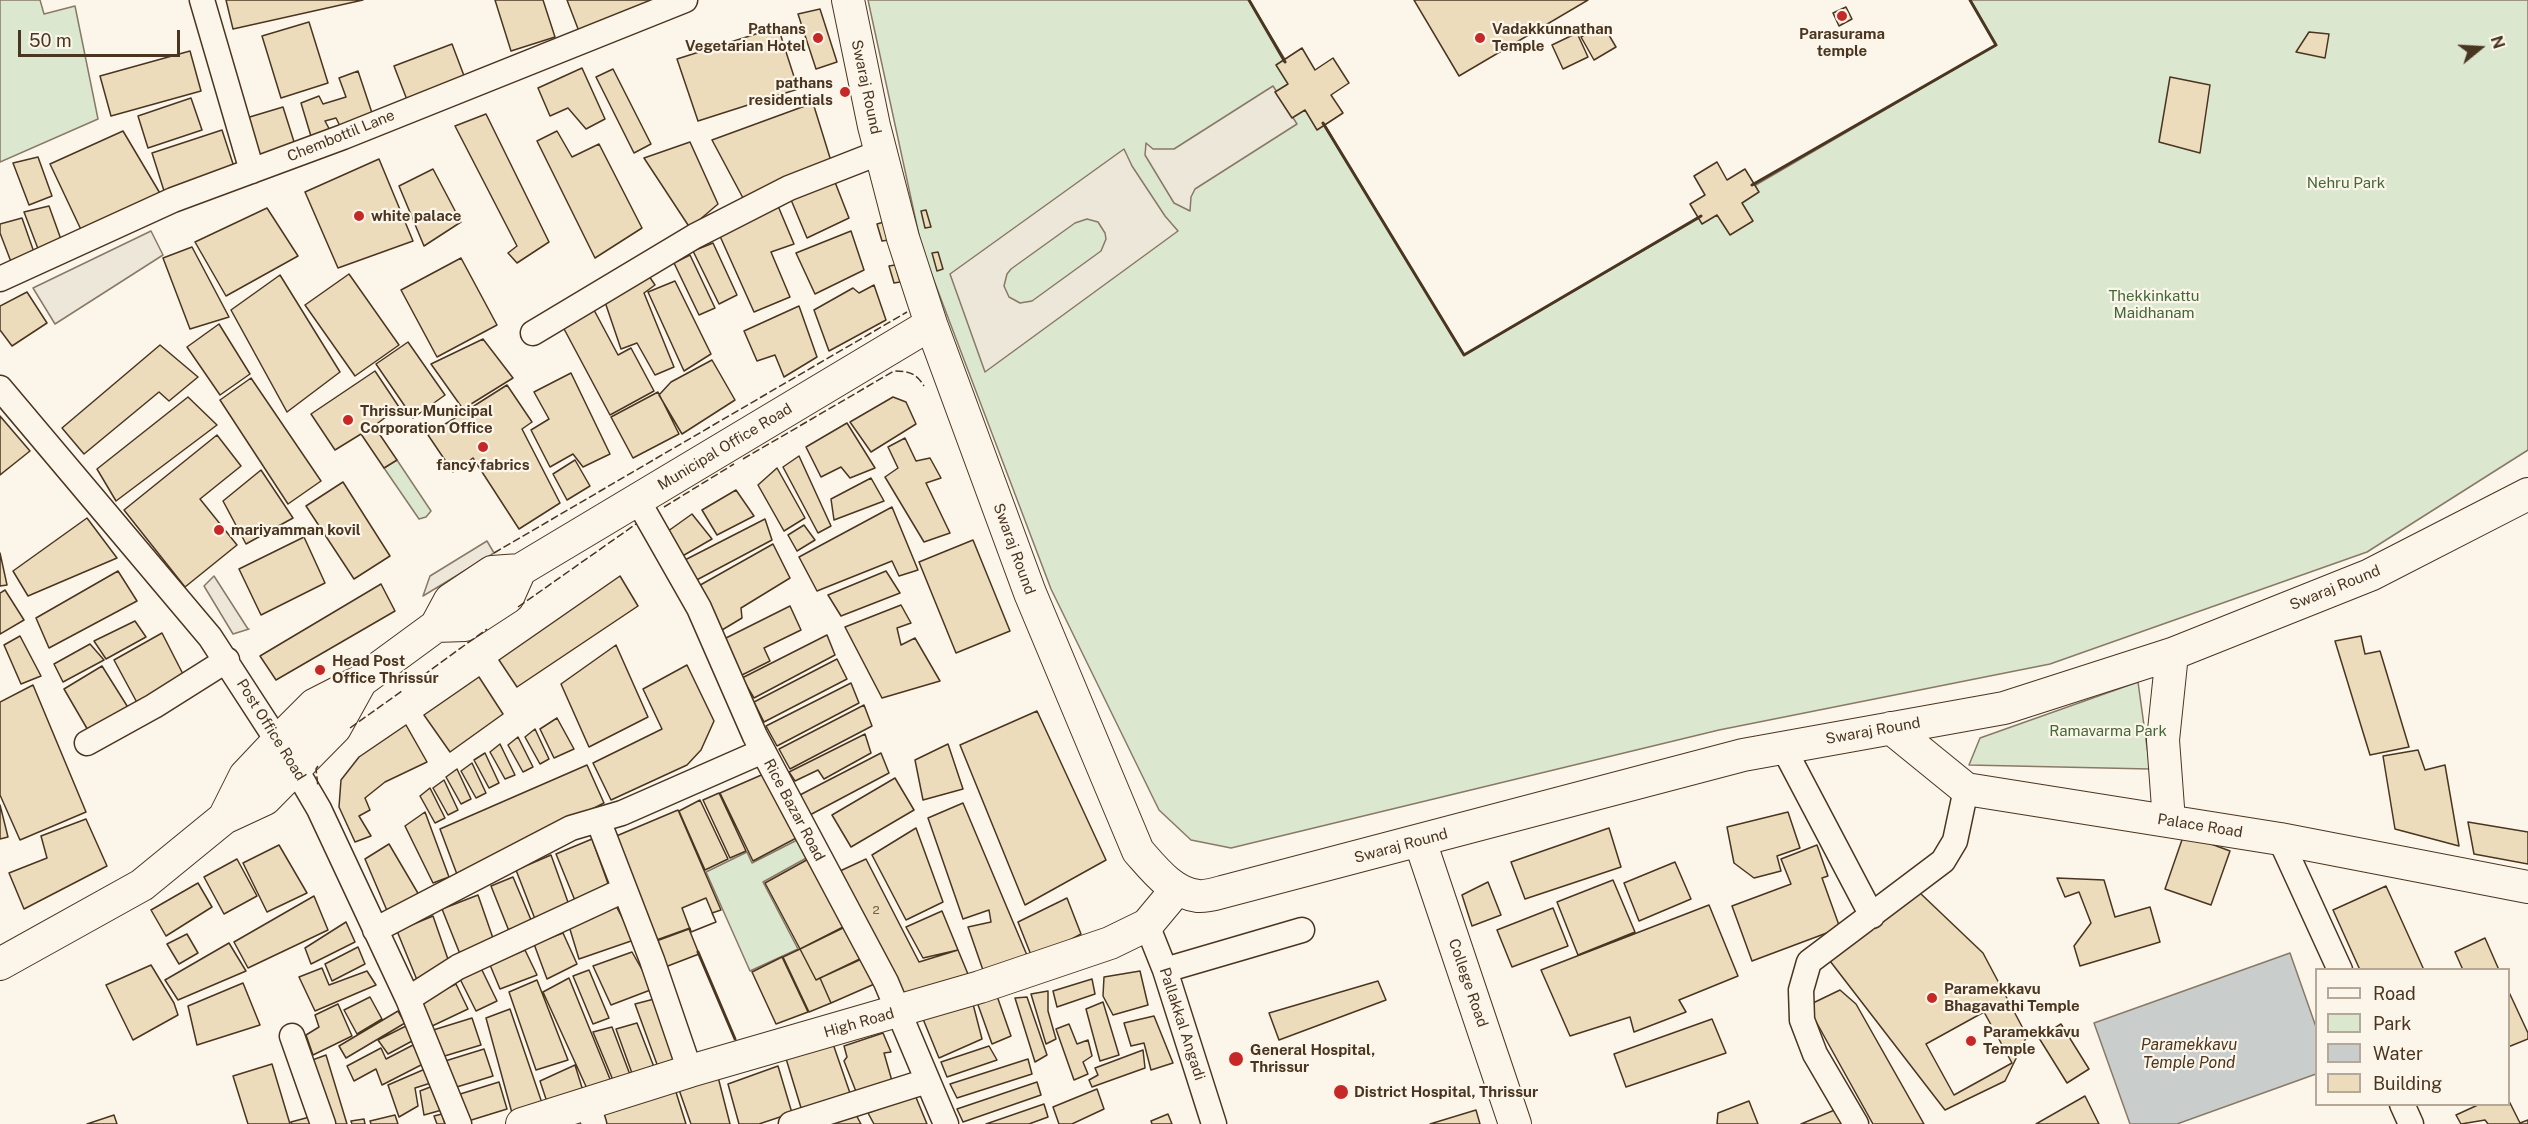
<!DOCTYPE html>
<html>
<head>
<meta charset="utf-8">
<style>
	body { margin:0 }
	#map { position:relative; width:2528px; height:1124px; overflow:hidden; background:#fbf6e9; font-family:"Public Sans",sans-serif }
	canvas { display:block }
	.legend { position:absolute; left:2315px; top:968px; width:195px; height:138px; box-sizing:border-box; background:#fbf6e9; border:2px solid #b4a999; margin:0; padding:8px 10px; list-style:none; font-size:18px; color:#4a3520 }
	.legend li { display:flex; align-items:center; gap:12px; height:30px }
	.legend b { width:30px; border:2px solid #b4a999 }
	.north { position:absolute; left:2450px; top:18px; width:60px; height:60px; -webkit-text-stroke:4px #fbf6e9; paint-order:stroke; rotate:72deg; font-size:16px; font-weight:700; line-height:24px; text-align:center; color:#4a3520 }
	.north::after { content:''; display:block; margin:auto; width:21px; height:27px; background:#4a3520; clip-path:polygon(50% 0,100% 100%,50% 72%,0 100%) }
	.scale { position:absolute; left:18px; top:30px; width:162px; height:27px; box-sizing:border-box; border:3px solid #4a3520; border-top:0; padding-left:8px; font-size:18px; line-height:21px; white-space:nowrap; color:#4a3520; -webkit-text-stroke:4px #fbf6e9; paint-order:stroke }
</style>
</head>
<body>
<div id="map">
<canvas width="2528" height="1124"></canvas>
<ul class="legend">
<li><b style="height:8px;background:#fbf6e9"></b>Road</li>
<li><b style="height:16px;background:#dce7d0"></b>Park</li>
<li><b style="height:16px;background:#c9cecd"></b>Water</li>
<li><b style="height:16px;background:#ecdcbc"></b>Building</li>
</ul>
<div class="north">N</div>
<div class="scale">50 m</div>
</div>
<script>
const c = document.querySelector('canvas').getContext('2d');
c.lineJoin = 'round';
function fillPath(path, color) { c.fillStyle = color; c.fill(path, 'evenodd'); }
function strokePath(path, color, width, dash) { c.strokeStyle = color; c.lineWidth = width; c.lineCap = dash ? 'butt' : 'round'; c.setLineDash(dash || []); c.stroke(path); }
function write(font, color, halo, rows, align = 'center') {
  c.font = font + ' "Public Sans",sans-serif'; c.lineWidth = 4.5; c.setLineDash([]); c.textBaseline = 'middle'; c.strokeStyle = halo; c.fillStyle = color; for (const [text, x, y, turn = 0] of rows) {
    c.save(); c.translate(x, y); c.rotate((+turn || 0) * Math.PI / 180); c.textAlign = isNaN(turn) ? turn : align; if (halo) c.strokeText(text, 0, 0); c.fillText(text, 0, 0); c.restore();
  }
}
const green = new Path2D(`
	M0 0H40L44 14 75 6 98 119 0 162Z
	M868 0H1249L1464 355 1996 45 1970 0H2528V450L2367 552 2050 664 1719 730 1231 848 1191 840 1159 810 1051 589 922 249Z
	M397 460 431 511 426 517 419 519 384 468Z
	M2138 682 2150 769 1969 765 1980 738Z
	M801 838 810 856 763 882 798 949 750 971 706 872 747 852 752 863Z`);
fillPath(green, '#dce7d0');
strokePath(green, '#887966', 1.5);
const parking = new Path2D(`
	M1273 86 1297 124 1195 189 1191 197 1190 211 1174 203 1145 155 1146 143 1153 149H1174Z
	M1124 149 1132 166 1165 216 1178 231 985 372 950 274ZM1087 219 1098 222 1105 233 1106 239 1101 251 1032 301 1020 303 1009 297 1004 286 1007 274 1011 269 1075 223Z
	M151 231 163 255 55 324 33 288Z
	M487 541 494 553 423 596 430 576Z
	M214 576 248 629H249L233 634 204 586Z`);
fillPath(parking, '#ede7d9');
strokePath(parking, '#887966', 1.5);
const water = new Path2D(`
	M2290 953 2316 1027V1074L2177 1124H2130L2094 1023Z`);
fillPath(water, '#c9cecd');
strokePath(water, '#887966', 1.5);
const building = new Path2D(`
	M226 0H363L233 29Z
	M495 0H543L555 37 511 51Z
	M567 0H653L580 34Z
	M1414 0H1588L1459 76Z
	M1846 7 1852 19 1839 26 1833 13Z
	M820 9 837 62 816 69 798 14Z
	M309 22 328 83 281 98 262 36Z
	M1603 25 1616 47 1594 60 1581 37Z
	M778 27 798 89 698 121 677 59Z
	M2309 32 2329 34 2325 58 2296 52Z
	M1577 33 1588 57 1563 69 1552 45Z
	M452 44 466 81 409 105 394 66Z
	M1302 48 1315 70 1333 58 1349 83 1331 95 1343 113 1317 130 1305 110 1292 118 1275 92 1288 84 1276 65Z
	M190 51 201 91 111 116 100 76Z
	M582 68 605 119 586 129 568 108 550 116 538 88Z
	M613 69 651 144 634 153 596 77Z
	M358 71 373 116 343 132 336 118 325 121 333 136 313 143 301 103 319 96 323 104 346 97 339 78Z
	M2170 77 2210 85 2200 153 2159 142Z
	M191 98 202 130 148 148 138 116Z
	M813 103 831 161 743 198 712 140Z
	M283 107 296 148 255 160 243 119Z
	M486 114 549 242 517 263 508 253 517 246 455 126Z
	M222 130 235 170 165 194 152 153Z
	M123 131 161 195 84 236 50 164Z
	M557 131 572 157 599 144 642 228 595 258 537 141Z
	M690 142 718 204 690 228 644 158Z
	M38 157 52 196 29 205 13 163Z
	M379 159 413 241 338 268 305 192Z
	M1717 162 1727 180 1745 169 1759 192 1742 203 1753 221 1730 235 1717 215 1702 224 1690 204 1705 195 1694 176Z
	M433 169 461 222 424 246 399 186Z
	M833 177 849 218 807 238 789 195Z
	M49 206 63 245 40 254 24 212Z
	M778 206 794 244 771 252 790 297 754 312 719 234Z
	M267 208 298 256 226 296 195 242Z
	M926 210 931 227 925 228 921 211Z
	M22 218 36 258 13 267 0 233V224Z
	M884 222 889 240 882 241 877 224Z
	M851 231 864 270 815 294 796 253Z
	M713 243 737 295 719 304 693 251Z
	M192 247 229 317 190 329 163 258Z
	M938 252 943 269 937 271 932 253Z
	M690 255 715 308 699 315 674 263Z
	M461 258 497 325 437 357 401 290Z
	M895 265 900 282 894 283 889 266Z
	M349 274 399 345 355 376 305 305Z
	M280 275 340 372 287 412 231 310Z
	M649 276 655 285 644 293 674 367 655 375 637 343 621 349 605 302Z
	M675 281 711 354 684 371 648 292Z
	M874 285 886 320 829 351 814 310 853 288 859 293Z
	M27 292 47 323 12 346 0 330V306Z
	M799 306 817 357 784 377 775 355 757 361 744 331Z
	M594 310 618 355 631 348 654 391 610 415 563 327Z
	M219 324 250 374 220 395 187 347Z
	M483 339 513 378 463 409 431 364Z
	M408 342 445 395 413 418 376 364Z
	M160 345 198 377 169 401 159 392 84 454 62 428Z
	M712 360 735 400 682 434 659 395 671 382Z
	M375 371 399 407 374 426 397 460 384 468 361 434 335 450 311 414Z
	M571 373 610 454 583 467 573 454 550 467 531 430 549 419 534 392Z
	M251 378 321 481 288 504 220 400Z
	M507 385 532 422 522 429 560 503 519 529 473 458 453 472 428 435Z
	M658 392 679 434 633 458 611 417Z
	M188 397 217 425 116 501 97 469Z
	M893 397 906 402 916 424 871 452 850 422Z
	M0 416 30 451 0 475Z
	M847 423 875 468 850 478 841 467 821 477 806 447Z
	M217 435 241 466 200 499 237 545 185 587 124 510Z
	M905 438 916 461 930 458 941 478 926 483 950 533 924 542 885 477 898 468 888 447Z
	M799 456 831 526 818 533 783 467Z
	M575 460 590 486 567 500 553 474Z
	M777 468 805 518 784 531 758 485Z
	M261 470 293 518 246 544 223 501Z
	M871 478 884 501 834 520 831 499Z
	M343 482 390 556 354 579 306 506Z
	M736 490 754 516 717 535 702 510Z
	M892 507 918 570 899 576 892 561 817 591 799 557Z
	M692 514 712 539 679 558 664 534Z
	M87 518 117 558 28 596 13 571Z
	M765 519 772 540 691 583 679 563Z
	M804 525 815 540 797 551 788 535Z
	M304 537 325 583 261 615 239 569Z
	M973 540 1010 631 956 653 919 562Z
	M773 544 790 578 741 608 742 618 717 633 695 588Z
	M0 553 7 585 0 586Z
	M118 571 137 601 49 648 36 618Z
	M886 571 900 593 841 616 828 595Z
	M620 576 638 606 517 687 499 660Z
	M381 584 395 611 276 680 260 656Z
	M5 590 24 620 0 634V593Z
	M901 605 911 623 897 628 901 645 915 638 940 681 882 698 845 627Z
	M790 606 801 630 764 648 770 661 738 677 720 641Z
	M135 621 146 637 106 659 94 641Z
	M162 633 186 680 141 710 114 660Z
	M827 635 835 655 754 698 742 678Z
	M20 636 41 676 21 684 4 645Z
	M2361 636 2365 654 2380 651 2409 747 2370 755 2335 641Z
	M90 644 104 660 63 682 54 664Z
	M616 645 648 717 589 747 561 684Z
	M837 659 847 679 764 722 754 702Z
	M687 665 714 721 701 750 687 765 611 800 593 763 662 729 643 689Z
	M102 666 129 709 89 732 64 689Z
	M479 677 503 714 450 752 424 715Z
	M851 683 859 703 777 746 766 726Z
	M33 685 86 812 20 840 0 795V702Z
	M864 705 872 726 790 769 779 749Z
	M1037 711 1106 860 1025 905 960 745Z
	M557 718 574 749 554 758 540 729Z
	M406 725 427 762 385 782 365 798 370 810 359 816 371 836 355 842 339 807 341 780 359 757Z
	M535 729 549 759 540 764 525 737Z
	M865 734 871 753 824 779 818 770 795 781 789 772Z
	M518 737 533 767 523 772 508 745Z
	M500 744 515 775 505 779 490 752Z
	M948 744 963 789 923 800 915 760Z
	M2418 750 2425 770 2445 765 2459 846 2395 829 2383 756Z
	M485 753 499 783 489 788 474 760Z
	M881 753 889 773 808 816 796 797Z
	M472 763 486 793 476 798 461 771Z
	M587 765 604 803 458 877 440 829Z
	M457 769 471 799 461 804 446 777Z
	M766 773 800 836 753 861 720 793Z
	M895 778 914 810 851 847 832 815Z
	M444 780 458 810 448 815 433 788Z
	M430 788 445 818 435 823 420 796Z
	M719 793 746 851 730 858 703 800Z
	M700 800 728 859 705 870 679 811Z
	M963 803 1029 960 984 973 968 927 991 922 989 910 963 919 928 818Z
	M0 805 8 837 0 839Z
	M678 810 721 910 712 913 716 922 691 932 690 928 651 942 614 837Z
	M425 812 449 877 433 883 405 826Z
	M1788 812 1800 848 1777 856 1781 871 1754 878 1734 863 1727 827Z
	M86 819 107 866 24 909 9 873 47 858 41 836Z
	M2468 822 2528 832V864L2474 854Z
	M916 828 943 902 906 920 872 855Z
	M1609 828 1621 867 1525 899 1511 862Z
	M2184 834 2230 851 2211 905 2165 889Z
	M592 839 610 889 576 903 556 854Z
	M389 844 419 895 388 913 365 859Z
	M279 845 307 893 267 912 243 863Z
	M1817 845 1828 876 1822 878 1840 928 1752 961 1732 906 1791 884 1781 859Z
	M551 855 569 905 535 919 516 870Z
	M812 857 849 924 800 949 765 883Z
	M237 859 257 896 224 914 204 877Z
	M866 859 919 962 958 950 970 979 906 1002 840 871Z
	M1675 862 1691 899 1639 921 1624 883Z
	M513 877 534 927 511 936 491 886Z
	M2057 878 2104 880 2115 917 2150 907 2160 942 2080 966 2074 946 2091 923 2079 892 2065 897Z
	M1613 880 1635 932 1578 955 1557 902Z
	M1488 882 1501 915 1472 926 1462 895Z
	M198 883 212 907 166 936 151 910Z
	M2386 886 2424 970H2360L2333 910Z
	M1920 893 1983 953 2027 1036 2005 1081 1945 1110 1830 961 1856 932Z
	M478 895 495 944 462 959 442 909Z
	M314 896 328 930 248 968 234 942Z
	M706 898 716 922 691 932 682 908Z
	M1067 898 1081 934 1033 960 1018 922Z
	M615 904 634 940 579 959 569 926Z
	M1709 905 1738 976 1679 1000 1686 1012 1634 1032 1630 1017 1570 1036 1541 970Z
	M1553 908 1568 946 1512 967 1497 930Z
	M942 911 958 950 923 958 906 927Z
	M433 916 450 965 417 980 397 931Z
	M346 922 355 942 311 964 305 948Z
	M849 925 866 956 816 980 800 949Z
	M689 929 699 954 660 969 651 943Z
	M563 933 577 964 547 979 534 944Z
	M187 934 198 953 179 964 167 944Z
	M2485 938 2499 970H2463L2455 952Z
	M229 943 246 971 178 1000 165 980Z
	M358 947 365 964 332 981 325 964Z
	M800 949 816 980 820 978 831 1003 809 1012 783 957Z
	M525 950 537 975 500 989 490 965Z
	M632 952 653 989 611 1005 593 966Z
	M782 957 808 1012 776 1024 752 972Z
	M866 957 879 982 831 1003 820 978Z
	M151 965 174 1003 178 1015 133 1040 106 985Z
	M480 966 497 1001 476 1011 459 977Z
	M322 968 329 985 367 971 376 985 315 1011 299 977Z
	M589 970 609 1018 593 1024 573 976Z
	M1140 971 1148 1005 1113 1015 1103 996 1104 977Z
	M569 978 612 1084 589 1093 543 992Z
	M1092 979 1095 994 1057 1007 1053 991Z
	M537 980 568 1060 536 1070 509 992Z
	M1378 981 1386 1000 1279 1040 1269 1013Z
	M243 983 260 1025 197 1045 188 1006Z
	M456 984 468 1009 430 1027 418 1002Z
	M1840 990 1856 1004 1924 1124H1873L1814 1018 1813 1003Z
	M2508 990 2528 1033V1039L2508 1047Z
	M1048 991V1011L1056 1039 1046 1044 1031 994Z
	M997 996 1011 1036 992 1044 977 1002Z
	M370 997 382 1019 357 1034 344 1010Z
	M1027 997 1047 1055 1035 1062 1015 998Z
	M658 998 678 1059 658 1067 635 1004Z
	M1103 1002 1119 1055 1100 1061 1086 1009Z
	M338 1004 352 1036 313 1055 306 1035 319 1027 315 1015Z
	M973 1004 982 1039 939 1058 923 1019Z
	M510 1009 542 1103 512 1113 486 1018Z
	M398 1011 405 1023 346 1058 339 1046Z
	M1984 1012 2012 1063 1954 1095 1926 1044Z
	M1154 1016 1173 1063 1151 1070 1144 1043 1131 1046 1124 1023Z
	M472 1018 481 1045 438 1058 430 1031Z
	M1712 1019 1726 1053 1626 1087 1614 1054Z
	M637 1023 654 1067 633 1076 616 1029Z
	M1069 1024 1077 1044 1088 1040 1092 1056 1083 1062 1088 1074 1074 1080 1056 1029Z
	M2061 1024 2089 1069 2067 1083 2039 1038Z
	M408 1025 414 1040 388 1054 378 1040Z
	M612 1027 632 1080 615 1085 593 1032Z
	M883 1033 891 1052 884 1053 892 1081 857 1094 844 1061 847 1057 844 1046Z
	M831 1038 851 1096 802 1111 784 1052Z
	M413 1045 423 1064 382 1085 376 1069 354 1081 347 1066 381 1048 386 1059Z
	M989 1046 997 1060 947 1077 941 1062Z
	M484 1049 493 1076 450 1089 442 1062Z
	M1143 1050 1145 1068 1092 1087 1089 1080 1098 1075 1095 1068Z
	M326 1055 347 1124H327L307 1062Z
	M1028 1059 1032 1074 957 1098 950 1084Z
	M272 1064 290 1124H248L233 1076Z
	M575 1065 584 1094 548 1105 540 1081Z
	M432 1066 437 1081 415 1088 418 1106 399 1117 388 1085Z
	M778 1066 792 1113 759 1124H739L728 1084Z
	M717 1073 730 1124H691L677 1084Z
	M499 1082 507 1109 465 1122 457 1095Z
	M1037 1082 1041 1095 963 1122 957 1109Z
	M438 1084 449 1108 424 1115 420 1091Z
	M675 1089 686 1124H606L602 1111Z
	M1097 1089 1104 1109 1072 1124H1059L1053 1107Z
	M915 1095 927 1124H874L868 1113Z
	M2085 1096 2099 1124H2036Z
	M2508 1099 2520 1123 2528 1120V1124H2488L2485 1120 2461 1124 2456 1115 2480 1104H2508Z
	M1749 1101 1758 1124H1717L1718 1113Z
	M1044 1104 1048 1117 1029 1124H986Z
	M1837 1109 1843 1124H1801Z
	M1476 1110 1480 1124H1430Z
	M854 1111 861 1124H830Z
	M442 1114 445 1124H437L434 1116Z
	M1168 1114 1172 1124H1152L1151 1121Z
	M114 1115 117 1124H87Z
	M317 1115 320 1124H292L291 1122Z
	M395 1115 398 1124H371L370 1121Z
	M364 1119 365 1124H352L351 1121Z`);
fillPath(building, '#ecdcbc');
strokePath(building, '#4a3520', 1.5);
const minor = new Path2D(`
	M202 0 252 171
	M0 279 173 200 343 137 685 0
	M533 333 695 236 789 188 881 152
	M0 388 210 637 295 768 319 809 408 999 459 1124
	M637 499 699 608 755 736 886 982 946 1124
	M87 743 154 706 227 660
	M1783 747 1872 916
	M598 820 652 960 690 1071
	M2280 839 2340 970
	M1147 925 1165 970 1214 1124
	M375 930 571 828 622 813 763 751
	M1165 970 1302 930
	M408 999 458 967 624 890
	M292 1036 323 1124
	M2402 1104 2411 1124
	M588 1105 594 1124
	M791 1124 927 1081
	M1856 1124 1815 1054 1802 1020 1801 990 1809 962 1943 861 1955 841 1966 789`);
const major = new Path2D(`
	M848 0 874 126 903 238 931 324 1030 593 1138 851C1154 869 1172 893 1198 896 1206 897 1218 893 1226 891L1743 755 2004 708 2172 654 2370 575 2528 494
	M436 626 450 600 492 572 520 570
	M1891 728 1966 789 2280 839 2528 887
	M224 818 245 776 278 741 314 705 361 681
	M2169 821 2163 740 2172 654
	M1420 841 1515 1124
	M0 964 142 885 224 818 265 799 335 728 361 681 436 626 465 625 508 597 520 570 931 324
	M522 1124 690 1071 980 987 1110 943 1147 925 1177 889`);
strokePath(minor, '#4a3520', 27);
strokePath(major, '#4a3520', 34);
strokePath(minor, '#fbf6e9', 24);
strokePath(major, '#fbf6e9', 32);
strokePath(new Path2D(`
	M743 459 894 371C909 371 916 373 924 386
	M664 507 734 464
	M494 553 907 312
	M518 607 636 524
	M414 682 487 629
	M350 728 402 691
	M318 766 316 769 318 787`), '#4a3520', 1.5, [8, 3]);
strokePath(new Path2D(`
	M1249 0 1285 62
	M1323 123 1464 355 1701 216
	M1752 185 1996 45 1970 0
	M698 952 735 1039`), '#4a3520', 3);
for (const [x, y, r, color] of [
	[1842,16,6,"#c62828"],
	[818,38,6,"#c62828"],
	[1480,38,6,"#c62828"],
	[845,92,6,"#c62828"],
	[359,216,6,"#c62828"],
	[348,420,6,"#c62828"],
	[483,447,6,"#c62828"],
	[219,530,6,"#c62828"],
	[320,670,6,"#c62828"],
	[1932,998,6,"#c62828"],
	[1971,1041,6,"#c62828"],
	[1236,1059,8,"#c62828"],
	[1341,1092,8,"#c62828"]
]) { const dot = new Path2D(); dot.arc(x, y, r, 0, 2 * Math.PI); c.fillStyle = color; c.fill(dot); strokePath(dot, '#fbf6e9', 2); }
write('12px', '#725f47', null, [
	["2",876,910]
]);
write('bold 15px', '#4a3520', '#fbf6e9', [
	["Pathans",806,29,"right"],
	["Vegetarian Hotel",806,46,"right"],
	["Vadakkunnathan",1492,29],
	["Temple",1492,46],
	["Parasurama",1842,34,"center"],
	["temple",1842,51,"center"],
	["pathans",833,83,"right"],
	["residentials",833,100,"right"],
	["white palace",371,216],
	["Thrissur Municipal",360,411],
	["Corporation Office",360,428],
	["fancy fabrics",483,465,"center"],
	["mariyamman kovil",231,530],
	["Head Post",332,661],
	["Office Thrissur",332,678],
	["Paramekkavu",1944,989],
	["Bhagavathi Temple",1944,1006],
	["Paramekkavu",1983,1032],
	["Temple",1983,1049],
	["General Hospital,",1250,1050],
	["Thrissur",1250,1067],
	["District Hospital, Thrissur",1354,1092]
], 'left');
write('15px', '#4a3520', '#fbf6e9', [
	["Swaraj Round",866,87,78],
	["Chembottil Lane",341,136,-22],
	["Municipal Office Road",725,447,-31],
	["Swaraj Round",1014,549,70],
	["Swaraj Round",2335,588,-22],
	["Post Office Road",271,730,58],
	["Swaraj Round",1873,731,-10],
	["Rice Bazar Road",794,810,62],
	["Palace Road",2200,826,9],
	["Swaraj Round",1401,846,-15],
	["College Road",1468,983,71],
	["High Road",859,1023,-16],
	["Pallakkal Angadi",1182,1024,72]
]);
write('15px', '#436837', '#fbf6e9', [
	["Nehru Park",2346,183],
	["Thekkinkattu",2154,296],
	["Maidhanam",2154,313],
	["Ramavarma Park",2108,731]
]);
write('italic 16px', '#4a3520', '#fbf6e9', [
	["Paramekkavu",2189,1045],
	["Temple Pond",2189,1063]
]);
</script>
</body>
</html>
